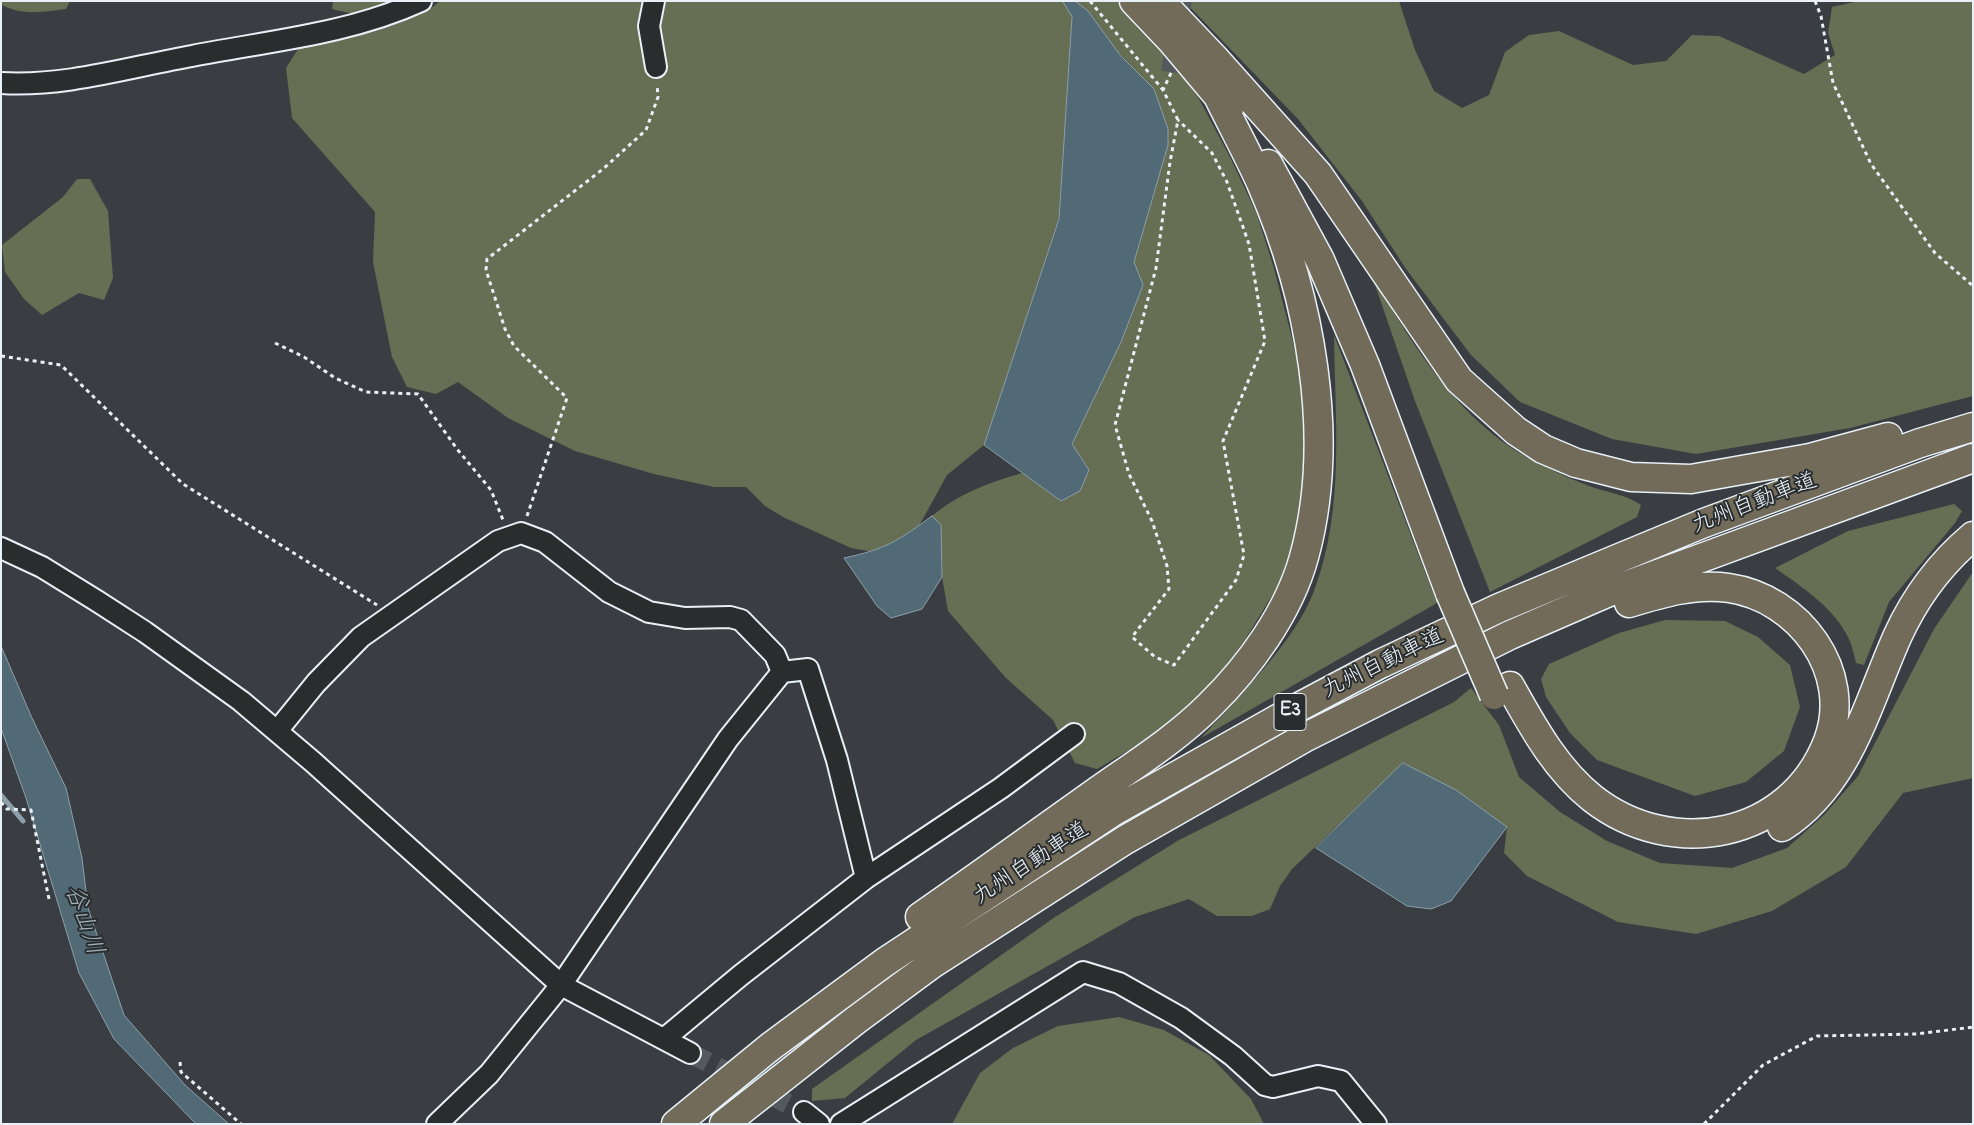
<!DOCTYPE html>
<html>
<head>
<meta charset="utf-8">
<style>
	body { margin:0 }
	#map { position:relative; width:1974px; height:1125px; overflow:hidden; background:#3a3e43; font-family:"Indie Flower",sans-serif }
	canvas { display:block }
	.frame { position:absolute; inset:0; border:2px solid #e8f1f8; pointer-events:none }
</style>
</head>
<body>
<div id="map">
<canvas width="1974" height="1125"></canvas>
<div class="frame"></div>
</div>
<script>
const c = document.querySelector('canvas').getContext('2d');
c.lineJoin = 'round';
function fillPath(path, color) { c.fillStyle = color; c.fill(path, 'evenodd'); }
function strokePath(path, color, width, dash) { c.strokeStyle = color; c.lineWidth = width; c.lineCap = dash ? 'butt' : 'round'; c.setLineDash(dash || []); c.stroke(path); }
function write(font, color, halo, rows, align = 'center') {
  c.font = font + ' "Indie Flower","Klee One",sans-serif'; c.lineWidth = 4; c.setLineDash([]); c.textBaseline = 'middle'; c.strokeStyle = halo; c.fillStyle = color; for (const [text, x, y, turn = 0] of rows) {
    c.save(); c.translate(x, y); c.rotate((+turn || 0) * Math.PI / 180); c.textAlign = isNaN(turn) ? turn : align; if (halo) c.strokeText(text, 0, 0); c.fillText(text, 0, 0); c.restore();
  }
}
fillPath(new Path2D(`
	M1 1H70L66 9C46 12 19 16 1 4Z
	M333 1H417C383 14 369 19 332 9Z
	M440 1H1064L1072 17 1059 218 984 445 947 475 919 526 891 545 874 552 851 548 783 517 765 506 746 487H714L654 474 575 451 508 418 458 382 436 394 407 387 392 357 373 262 375 212 292 118 286 68 298 49 433 7Z
	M1075 1H1118L1152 35 1198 97 1230 157 1256 212 1273 265 1304 384 1310 456 1300 524 1278 586 1243 643 1208 690 1148 739 1097 769 1075 763 1053 720 1006 678 948 611 942 577 941 525 932 516C960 493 988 483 1022 473L1061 501 1080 491 1089 470 1072 444 1121 342 1142 285 1134 262 1168 145 1154 89 1117 51 1088 12Z
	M1184 1H1399L1415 50 1434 91 1462 108 1489 95 1505 52 1529 35 1559 31 1633 65 1666 61 1692 35 1719 36 1804 74 1835 55 1828 33 1832 7 1859 1H1973V396L1850 428 1696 454 1612 439 1520 402 1471 355 1406 269 1362 201 1298 119Z
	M77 179H90L108 211 113 278 104 300 79 293 42 315 24 299 5 272 2 245 63 197Z
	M1373 279C1415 347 1458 421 1532 460 1552 470 1574 481 1595 488 1611 493 1626 495 1641 505L1637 517 1490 592 1415 401Z
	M1334 335 1437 603 1201 738C1237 699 1296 640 1314 591 1345 508 1335 422 1334 335Z
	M1954 504 1962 511 1955 523 1889 602 1864 665 1856 663C1854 655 1852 645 1848 637 1833 607 1802 587 1775 568L1848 531Z
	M1973 572V778L1903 793 1846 867 1772 911 1696 934 1618 922 1527 876 1504 853 1507 827 1403 763 1292 869 1280 886 1270 909 1252 916H1217L1189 899 1135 917 916 1040 845 1098 812 1101V1089L1055 917 1179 840 1454 702 1471 688 1499 725 1519 777 1560 812 1607 841 1660 863 1732 868 1787 848 1824 815 1858 776 1934 629Z
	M1665 620 1725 621 1758 637 1790 665 1800 707 1784 751 1746 782 1695 796 1597 760 1570 733 1546 697 1541 679 1549 664 1619 633Z
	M1119 1017 1164 1030 1209 1055 1251 1099 1264 1124H952L980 1073 1013 1048 1058 1026Z`), '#666e54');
const water = new Path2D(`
	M1063 1H1075L1088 11 1120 55 1154 89 1168 129V145L1134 262 1143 285 1121 342 1072 444 1089 470 1080 491 1061 501 984 445 1059 219 1072 17Z
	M932 516 941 525 942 577 922 609 891 618 877 606 844 558C886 549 898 541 932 516Z
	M1 646 32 718 66 788 82 858 88 908 124 1015 185 1085 229 1124H196L114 1039 79 973 26 798 1 728Z
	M1403 763 1456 790 1507 827 1451 901 1431 909 1407 906 1316 848Z`);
fillPath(water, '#516a76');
strokePath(water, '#8da0aa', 1);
strokePath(new Path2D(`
	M1 795 23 821`), '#8da0aa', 5);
strokePath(new Path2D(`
	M1171 72 1182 1
	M690 1053 804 1112`), '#54595e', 20, [20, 10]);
const minor = new Path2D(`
	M654 1 649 26 656 67
	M1 83C65 87 130 67 192 56 269 41 349 34 421 1
	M1 548 42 567 97 601 145 632 241 701 313 762 561 985 690 1053
	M277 731 316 683 361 637 498 541 521 533 545 542 609 592 649 612 685 618 730 617 741 620 775 655 782 672
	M664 1039 741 975 866 878 1001 788 1074 734
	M804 1112 819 1124
	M437 1124 489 1074 561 985 728 739 782 672 808 669 837 760 866 878
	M841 1124 1083 972 1119 983 1181 1018 1233 1056 1265 1085 1273 1087 1318 1076 1341 1081 1376 1124`);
const highway = new Path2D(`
	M1134 1 1171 40 1229 109
	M1160 1 1217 61 1318 174 1459 380 1516 431 1543 449 1576 463 1631 477 1691 479 1810 458 1888 437
	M1268 164 1320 260 1365 365 1450 593
	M1510 686C1533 727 1555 768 1592 798 1672 861 1790 839 1828 741 1854 672 1799 598 1729 588 1695 583 1662 593 1629 603
	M1782 827C1849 784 1867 704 1898 635 1915 598 1941 563 1973 536
	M920 917C980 875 1040 832 1099 790 1136 764 1177 738 1209 706 1249 667 1289 612 1304 557 1337 438 1310 295 1261 183 1248 154 1232 125 1218 96
	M676 1124 770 1047 885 962 1114 811 1299 707 1380 664 1499 608 1588 571 1704 523 1920 443 1973 427
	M724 1124 856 1020 932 964 1125 840 1304 738 1510 635 1609 592 1973 458`);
strokePath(minor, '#e8f1f8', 24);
strokePath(highway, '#e8f1f8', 31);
strokePath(new Path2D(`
	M1090 1 1163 90
	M1815 1 1821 16 1833 83 1871 164 1935 253 1973 286
	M1171 73 1163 90 1178 120 1170 162 1156 268 1115 425 1129 474 1152 521 1167 566 1169 589 1132 637 1155 657 1174 665 1236 580 1244 555 1223 441 1265 341 1249 244 1227 182 1212 153 1178 120
	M275 343 304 357 335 378 366 392 418 394 457 449 491 490 503 520
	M1 356 61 365 183 484 377 605
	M527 516 567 398 514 346 505 329 486 270 487 259 603 169 646 130 658 97 657 84
	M1 802 7 809 31 810 49 899
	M180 1062 181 1072 241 1124
	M1704 1124 1763 1065 1817 1036 1917 1034 1973 1027`), '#e8f1f8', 3, [4, 4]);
strokePath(minor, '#2a2d2e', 20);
strokePath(highway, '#726b5a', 28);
const highwayBridge = new Path2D(`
	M1450 593 1494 695`);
strokePath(highwayBridge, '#e8f1f8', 31, []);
strokePath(highwayBridge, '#726b5a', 28);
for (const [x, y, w] of [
	[1290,712,32]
]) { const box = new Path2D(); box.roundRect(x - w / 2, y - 18.5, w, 37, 4); c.fillStyle = '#2a2d2e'; c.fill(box); strokePath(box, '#e8f1f8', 1); }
write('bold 21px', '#e8f1f8', null, [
	["E3",1290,712]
]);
write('22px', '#e8f1f8', '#2a2d2e', [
	["九州自動車道",1755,505,-21],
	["九州自動車道",1384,665,-26],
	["九州自動車道",1032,865,-33]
]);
write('italic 24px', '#a4b4be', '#2a2d2e', [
	["谷山川",82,921,71]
]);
</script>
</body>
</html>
